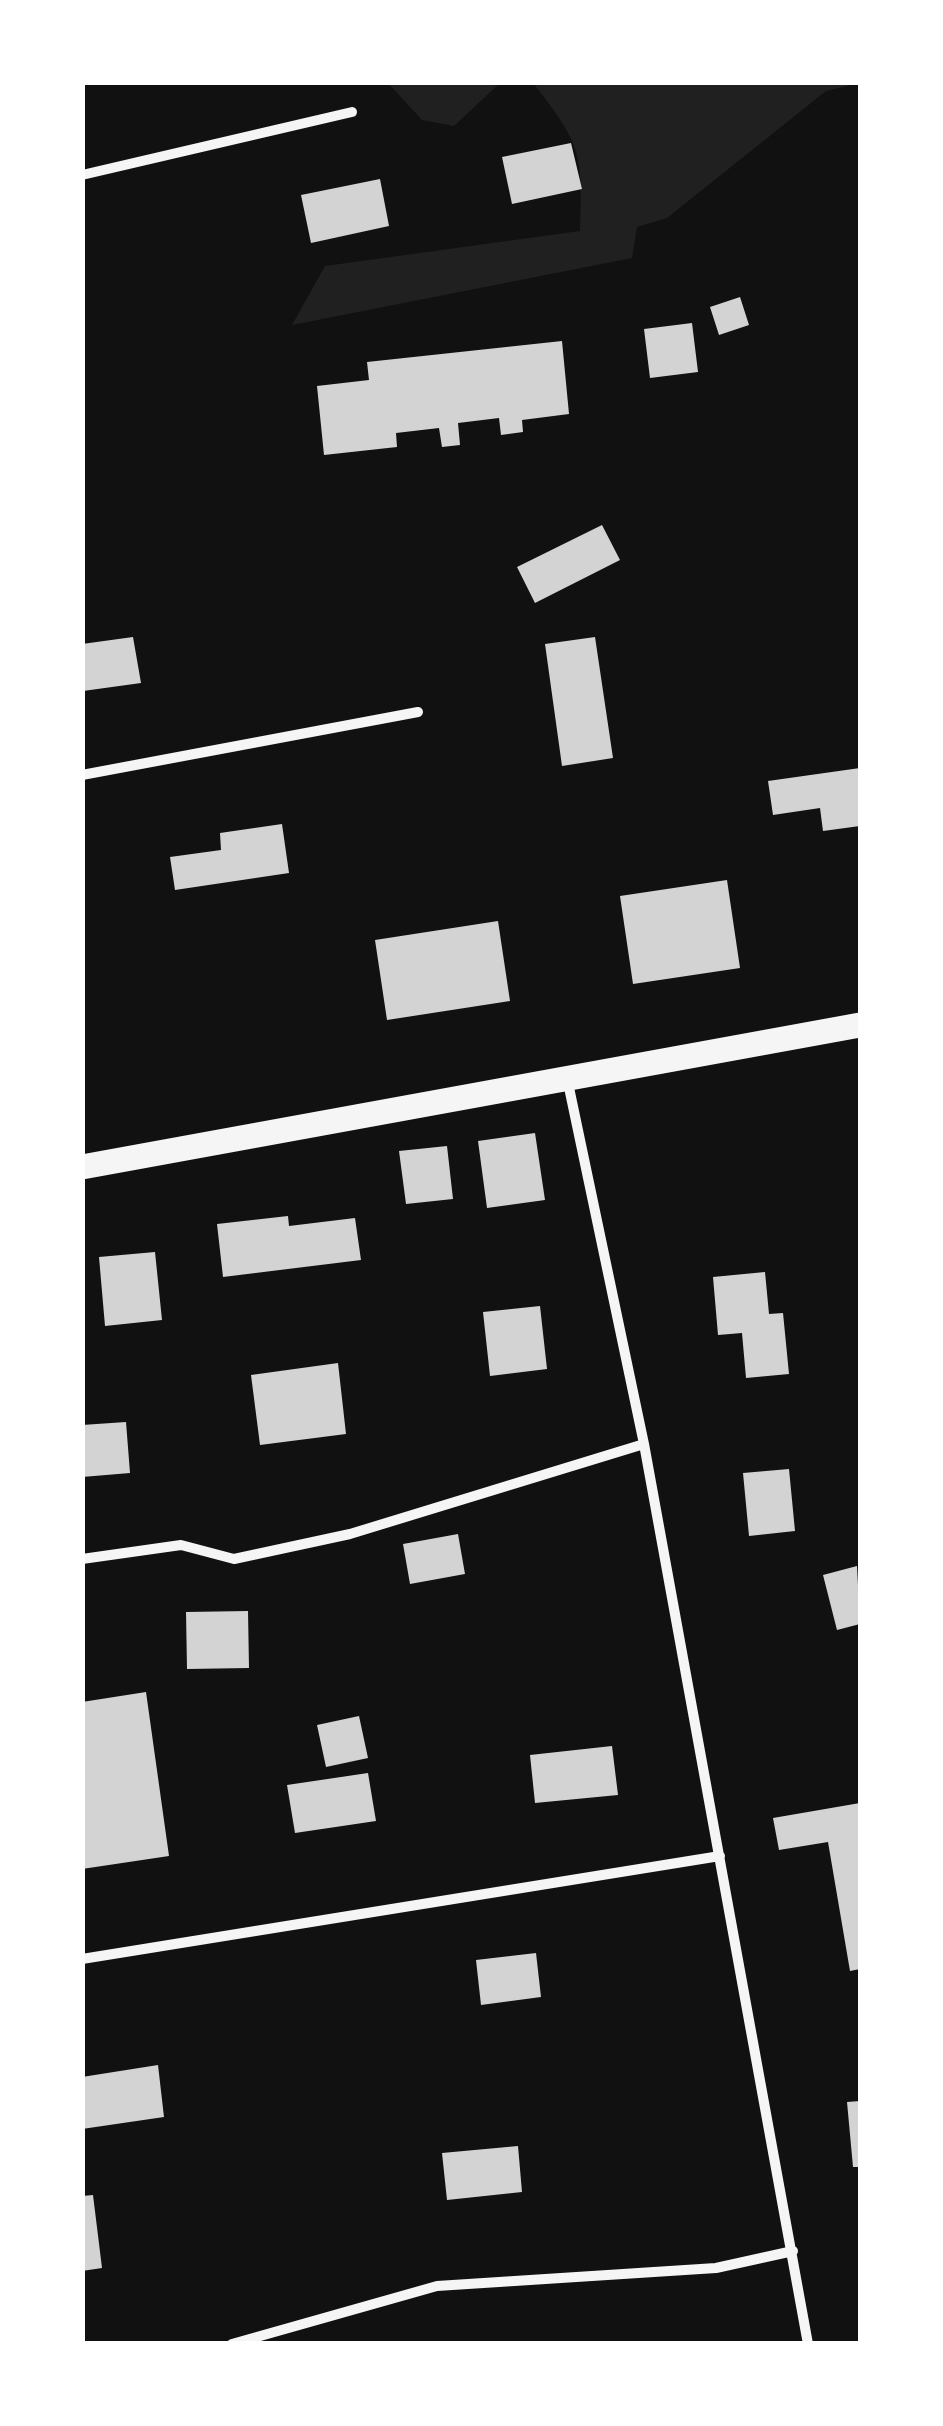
<!DOCTYPE html>
<html>
<head>
<meta charset="utf-8">
<style>
	body { margin:0 }
	#map { position:relative; width:943px; height:2426px; overflow:hidden; background:#111; font-family:Literata,serif }
	canvas { display:block }
	.frame { position:absolute; inset:0; border:85px solid #fff; pointer-events:none }
</style>
</head>
<body>
<div id="map">
<canvas width="943" height="2426"></canvas>
<div class="frame"></div>
</div>
<script>
const c = document.querySelector('canvas').getContext('2d');
c.lineJoin = 'round';
function fillPath(path, color) { c.fillStyle = color; c.fill(path, 'evenodd'); }
function strokePath(path, color, width, dash) { c.strokeStyle = color; c.lineWidth = width; c.lineCap = dash ? 'butt' : 'round'; c.setLineDash(dash || []); c.stroke(path); }
fillPath(new Path2D(`
	M388 83H509L499 84 454 126 422 120Z
	M533 83H859L826 91 667 218 637 227 632 258 292 325 325 266 580 231C583 153 581 144 533 83Z`), '#202020');
fillPath(new Path2D(`
	M571 143 582 189 512 204 502 157Z
	M380 179 389 226 311 243 301 195Z
	M740 297 749 325 719 335 710 307Z
	M692 323 698 372 650 378 644 329Z
	M562 341 569 414 522 420 523 432 501 435 499 418 458 423 460 445 442 447 439 428 396 433 397 447 324 455 317 386 369 380 367 362Z
	M602 525 620 560 535 603 517 567Z
	M133 637 141 683 83 691 82 644Z
	M595 637 613 758 562 766 545 644Z
	M860 768V826L823 831 820 808 773 815 768 781Z
	M282 824 289 873 175 890 170 857 221 850 220 833Z
	M727 880 740 968 633 984 620 896Z
	M498 921 510 1001 387 1020 375 940Z
	M535 1133 545 1200 487 1208 478 1141Z
	M447 1146 453 1199 406 1204 399 1151Z
	M288 1216 289 1226 355 1218 361 1260 223 1277 217 1224Z
	M155 1252 162 1320 105 1326 99 1257Z
	M765 1272 769 1314 783 1313 789 1374 746 1378 742 1333 718 1335 713 1277Z
	M540 1306 547 1369 490 1376 483 1312Z
	M338 1363 346 1434 260 1445 251 1375Z
	M126 1422 130 1473 82 1477V1425Z
	M789 1469 795 1531 749 1536 743 1473Z
	M458 1534 465 1574 410 1584 403 1544Z
	M857 1566 860 1624 837 1630 823 1575Z
	M248 1611 249 1668 187 1669 186 1612Z
	M146 1692 169 1856 82 1869V1702Z
	M359 1716 368 1758 326 1767 317 1725Z
	M612 1746 618 1795 535 1803 530 1755Z
	M368 1773 376 1821 295 1833 287 1785Z
	M860 1803V1969L850 1971 828 1842 779 1850 773 1818Z
	M536 1953 541 1997 481 2005 476 1960Z
	M158 2065 164 2117 82 2129V2077Z
	M860 2101V2167H853L847 2102Z
	M518 2146 522 2192 447 2200 442 2153Z
	M93 2195 102 2268 82 2271V2196Z`), '#d3d3d3');
strokePath(new Path2D(`
	M82 175 352 112
	M82 775 418 712
	M567 1078 644 1444 808 2344
	M82 1559 181 1545 234 1559 350 1534 644 1444
	M82 1959 720 1856
	M232 2344 437 2286 716 2268 793 2251`), '#f5f5f5', 10);
strokePath(new Path2D(`
	M82 1167 860 1025`), '#f5f5f5', 25);
</script>
</body>
</html>
